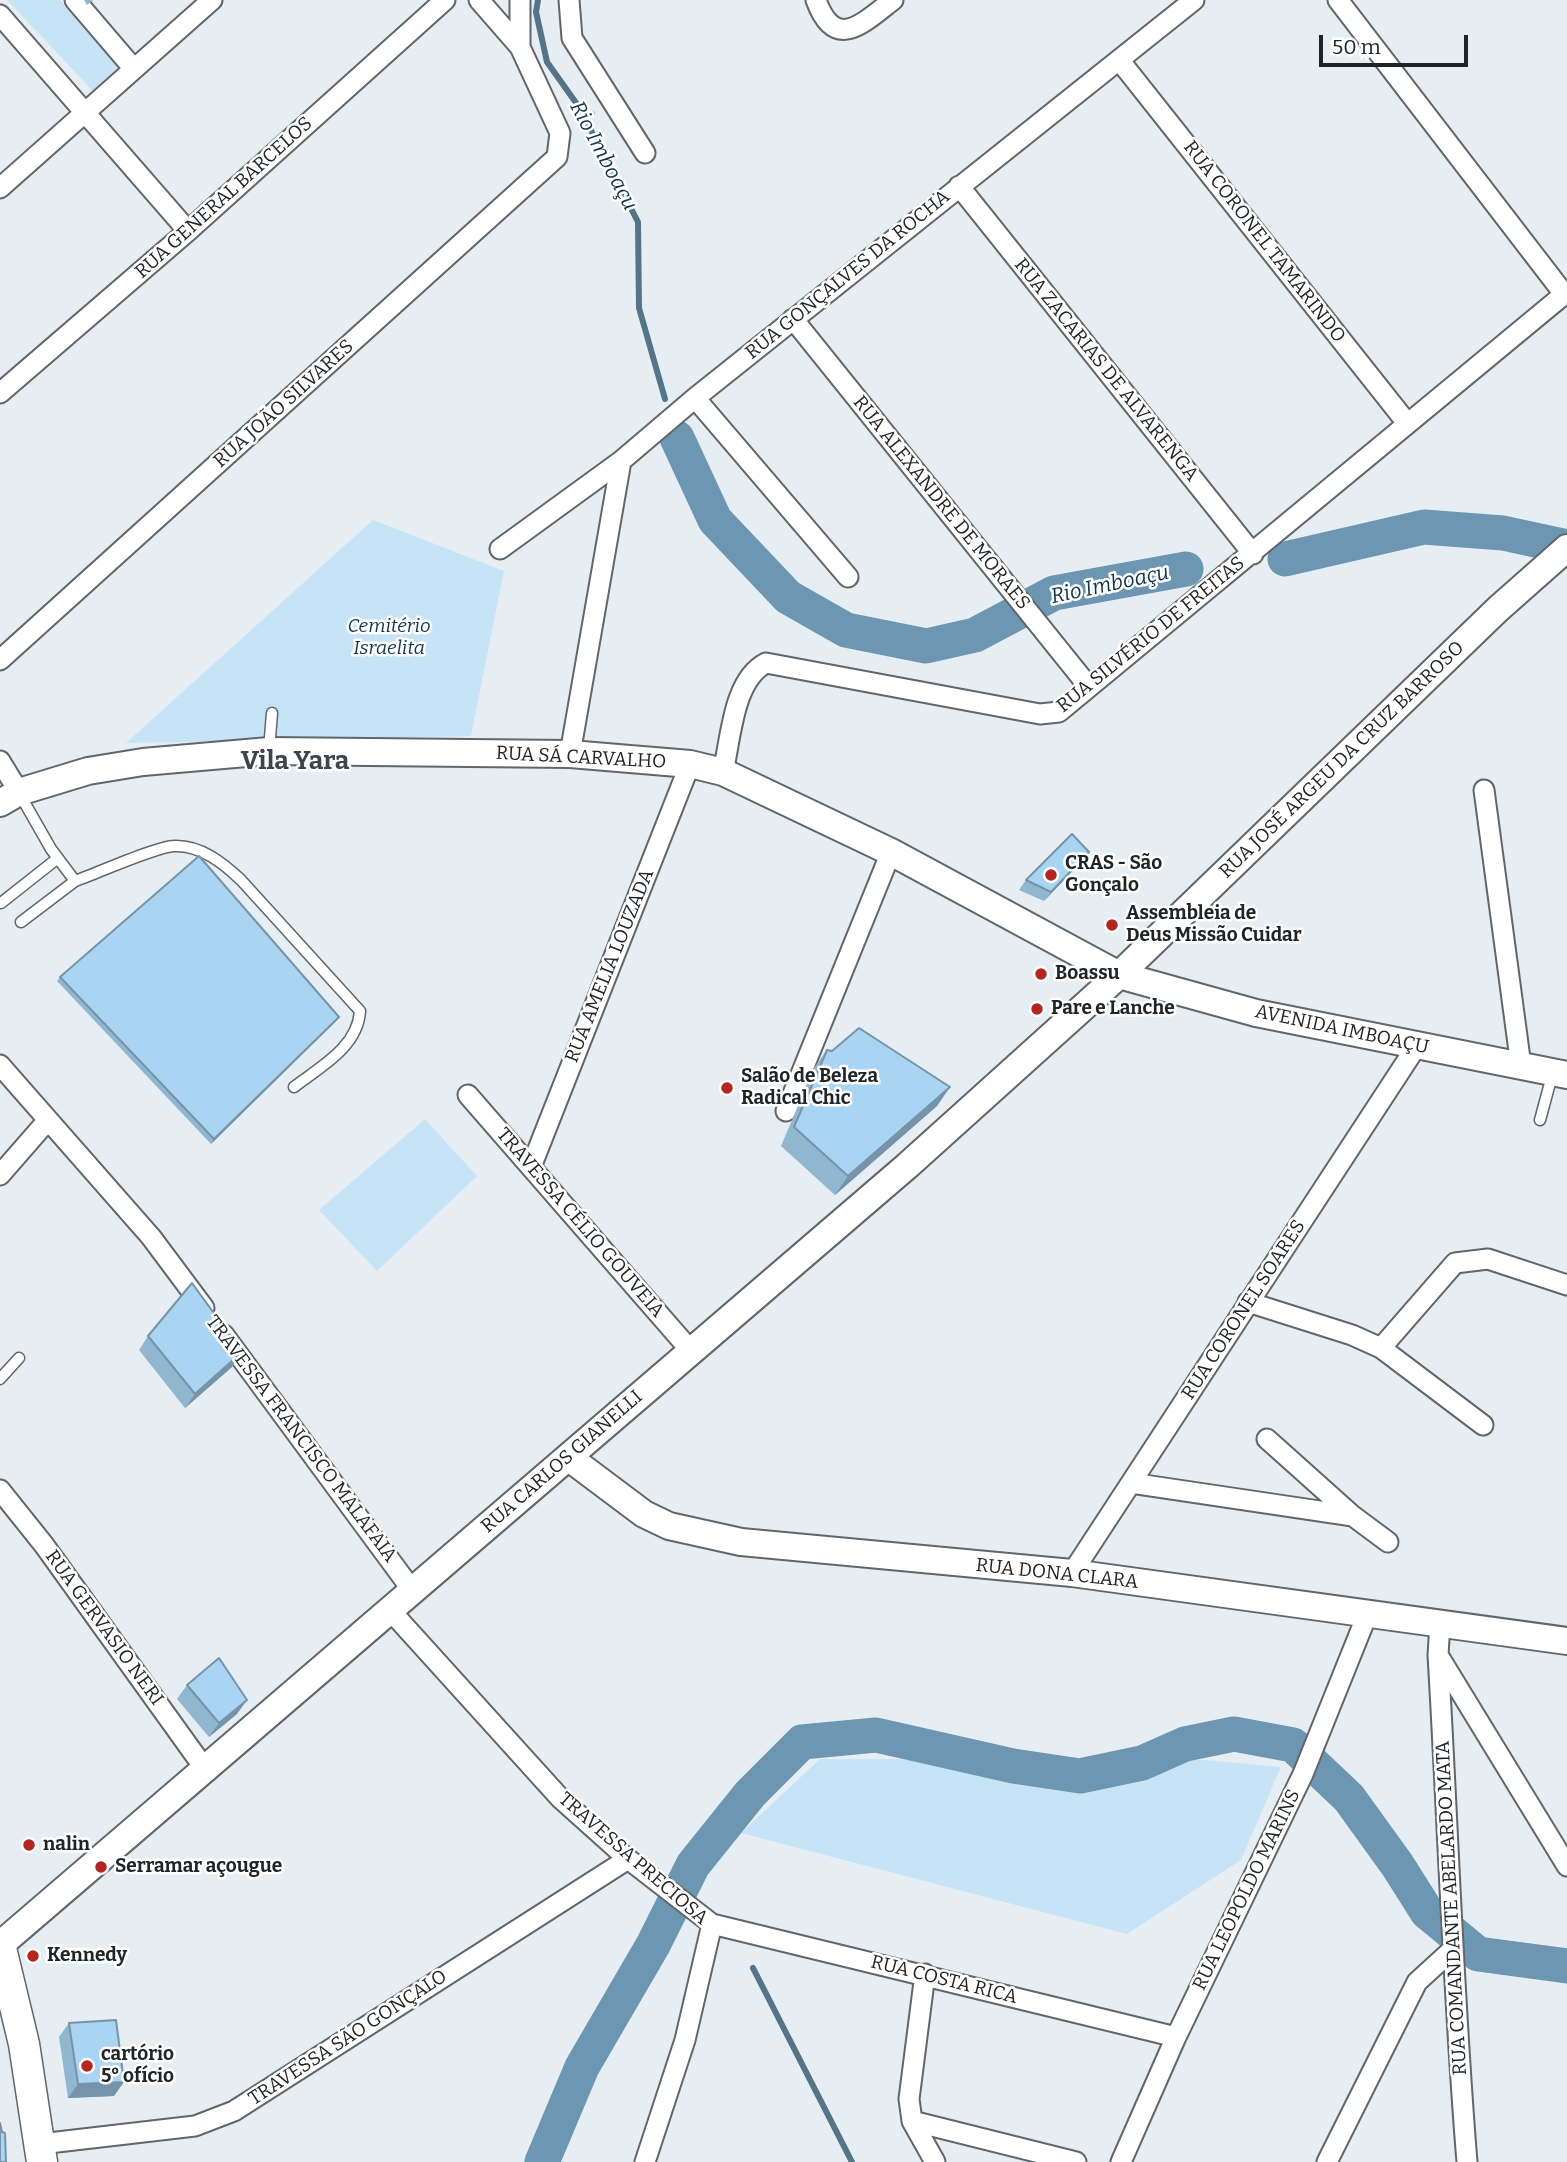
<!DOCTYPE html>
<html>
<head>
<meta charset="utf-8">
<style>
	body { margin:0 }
	#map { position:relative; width:1567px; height:2162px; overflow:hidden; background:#e6edf3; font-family:Bitter,serif }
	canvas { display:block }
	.scale { position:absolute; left:1319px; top:35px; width:149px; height:32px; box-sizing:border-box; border:4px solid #212426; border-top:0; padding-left:9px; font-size:21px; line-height:24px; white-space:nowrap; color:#212426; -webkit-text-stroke:5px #fff; paint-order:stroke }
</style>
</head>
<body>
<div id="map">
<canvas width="1567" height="2162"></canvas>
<div class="scale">50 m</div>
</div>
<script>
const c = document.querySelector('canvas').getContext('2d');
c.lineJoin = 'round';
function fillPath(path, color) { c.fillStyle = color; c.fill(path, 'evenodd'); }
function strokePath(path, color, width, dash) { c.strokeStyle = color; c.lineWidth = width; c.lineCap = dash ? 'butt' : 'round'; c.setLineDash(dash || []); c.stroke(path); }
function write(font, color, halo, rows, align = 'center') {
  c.font = font + ' Bitter,serif'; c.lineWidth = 5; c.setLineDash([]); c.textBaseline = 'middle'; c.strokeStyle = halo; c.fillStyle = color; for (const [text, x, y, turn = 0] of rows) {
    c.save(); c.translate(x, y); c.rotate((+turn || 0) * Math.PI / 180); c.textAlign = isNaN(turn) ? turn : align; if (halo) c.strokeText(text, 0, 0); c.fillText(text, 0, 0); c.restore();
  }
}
fillPath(new Path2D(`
	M7 0H60L120 69 93 91Z
	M373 520 504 571 471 736 126 743Z
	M425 1119 477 1176 377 1271 319 1210Z
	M820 1759 1205 1760 1281 1767 1241 1860 1127 1934 741 1833Z`), '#c7e4f7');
strokePath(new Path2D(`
	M538 0 536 12 547 62 579 107 638 222 639 308 665 399
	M699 1858 706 1871
	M753 1968 852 2162`), '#567487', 6);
strokePath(new Path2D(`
	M677 438 715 520 788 597 846 630 926 646 975 635 1054 593 1186 569
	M1285 559 1424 527 1503 533 1567 547
	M542 2162 582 2067 653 1945 693 1865 750 1794 802 1742 876 1735 1013 1766 1080 1776 1142 1763 1185 1744 1234 1734 1293 1745 1349 1798 1398 1866 1427 1912 1478 1954 1567 1966`), '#6c96b1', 35);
const lane = new Path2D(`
	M269 750 272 713
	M19 793 51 849 75 881C95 874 158 846 174 846 201 845 223 863 241 880L360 1011C358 1047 320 1067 294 1087
	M1 903 58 858
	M21 922 75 881
	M1540 1120 1553 1072
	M0 1379 19 1358`);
const street = new Path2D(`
	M75 0 134 69
	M520 0V47
	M569 0 572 38 645 153
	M816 0C835 52 862 24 893 0
	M1338 0 1564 294
	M0 15 188 231
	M1120 61 1407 423
	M959 186 1253 554
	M0 188 212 0
	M793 319 1089 687
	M0 393 188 231 445 0
	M695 398 848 577
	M500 549 621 461 695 398 1194 0
	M0 660 557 157 560 133 520 47 479 0
	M570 754 621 461
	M0 761 19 792
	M723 772C731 738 733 680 766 663L1040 714 1059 712 1567 292
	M1484 790 1521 1066
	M0 1065 151 1237 204 1308
	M468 1095 691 1351
	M786 1111 891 852
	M531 1167 690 764
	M0 1175 48 1120
	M1248 1302 1352 1335 1381 1348 1483 1425
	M224 1335 412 1590
	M1381 1348 1455 1263 1488 1259 1567 1285
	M1267 1439 1353 1516
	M1131 1483 1353 1516 1388 1542
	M0 1490 44 1545 205 1769
	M1072 1573 1416 1047
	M389 1609 561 1799 628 1859 712 1924 1176 2037
	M1440 1623 1438 1655 1567 1866
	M1438 1655C1448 1824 1453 1993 1467 2162
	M925 1974 909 2099 912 2121 935 2162
	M912 2121 1076 2162
	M40 2144 195 2126 234 2111 628 1859
	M645 2162 685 2040 712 1924
	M1121 2162 1176 2037 1303 1774 1367 1615
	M1327 2162 1417 1982 1452 1950`);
const secondary = new Path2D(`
	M0 803 19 792 88 771 143 762 269 751 570 754 690 764 723 772 891 852 1119 975 1256 1013 1567 1075
	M568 1457 644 1514 669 1526 741 1542 1072 1573 1567 1641
	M0 1945 907 1166 1119 975 1498 609 1567 548`);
const primary = new Path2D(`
	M0 1944 24 2044 42 2162`);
strokePath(lane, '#60666b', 13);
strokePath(street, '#60666b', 23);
strokePath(secondary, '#60666b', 30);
strokePath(primary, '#60666b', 33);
strokePath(new Path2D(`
	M577 123 597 111`), '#9da3a7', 3.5, [3.5, 5]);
strokePath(lane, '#fff', 10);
strokePath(street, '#fff', 19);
strokePath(secondary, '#fff', 26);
strokePath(primary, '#fff', 30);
fillPath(new Path2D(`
	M84 0H93L87 5Z
	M1089 852 1082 861 1044 901 1019 890 1026 880Z
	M60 977 335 1022 211 1144 57 981Z
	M827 1050 950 1087 937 1106 835 1195 781 1146 814 1068Z
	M148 1336 242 1352 232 1367 185 1408 139 1350Z
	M187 1685 237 1714 209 1737 177 1699Z
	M69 2023 114 2096 68 2098 59 2037Z`), '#91b6d0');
fillPath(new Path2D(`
	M1089 852 1082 861 1044 901 1051 892Z
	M339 1017 335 1022 211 1144 214 1139Z
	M950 1087 937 1106 835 1195 848 1176Z
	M242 1352 232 1367 185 1408 195 1394Z
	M247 1700 237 1714 209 1737 219 1723Z
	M124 2082 114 2096 68 2098 78 2084Z`), '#7694a9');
const building = new Path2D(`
	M1072 834 1089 852 1051 892 1026 880Z
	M199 856 339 1017 214 1139 60 977Z
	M859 1028 950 1087 848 1176 794 1127 827 1050 832 1051Z
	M192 1283 242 1352 195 1394 148 1336Z
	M219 1658 247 1700 219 1723 187 1685Z
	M116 2020 124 2082 78 2084 69 2023Z
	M0 2123 2 2132 5 2133 6 2162H0Z`);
fillPath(building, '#a9d4f2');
strokePath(building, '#7694a9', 2);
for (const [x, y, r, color] of [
	[1051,875,7,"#b42521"],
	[1112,925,7,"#b42521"],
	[1041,974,7,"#b42521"],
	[1037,1009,7,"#b42521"],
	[727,1088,7,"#b42521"],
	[29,1845,7,"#b42521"],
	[101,1867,7,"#b42521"],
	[33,1956,7,"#b42521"],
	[87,2066,7,"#b42521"]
]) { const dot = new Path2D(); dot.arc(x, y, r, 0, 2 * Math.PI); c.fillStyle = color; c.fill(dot); strokePath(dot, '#fff', 2.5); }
write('19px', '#212426', '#fff', [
	["RUA GENERAL BARCELOS",224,198,-42],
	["RUA CORONEL TAMARINDO",1264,242,52],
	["RUA GONÇALVES DA ROCHA",848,275,-39],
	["RUA ZACARIAS DE ALVARENGA",1106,370,51],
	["RUA JOÃO SILVARES",284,404,-42],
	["RUA ALEXANDRE DE MORAES",941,503,51],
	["RUA SILVÉRIO DE FREITAS",1151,635,-39],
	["RUA SÁ CARVALHO",581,758,3],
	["RUA JOSÉ ARGEU DA CRUZ BARROSO",1342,760,-44],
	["RUA AMELIA LOUZADA",610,966,-68],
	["AVENIDA IMBOAÇU",1342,1030,12],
	["TRAVESSA CÉLIO GOUVEIA",580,1223,49],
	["RUA CORONEL SOARES",1244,1310,-57],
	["TRAVESSA FRANCISCO MALAFAIA",301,1439,53],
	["RUA CARLOS GIANELLI",562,1462,-41],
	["RUA DONA CLARA",1057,1574,6],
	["RUA GERVASIO NERI",104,1628,54],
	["TRAVESSA PRECIOSA",633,1859,41],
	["RUA LEOPOLDO MARINS",1247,1890,-64],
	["RUA COMANDANTE ABELARDO MATA",1452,1908,-93],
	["RUA COSTA RICA",944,1980,14],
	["TRAVESSA SÃO GONÇALO",348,2038,-33]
]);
write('italic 19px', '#13364b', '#fff', [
	["Cemitério",389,627],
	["Israelita",389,649]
]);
write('bold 19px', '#212426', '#fff', [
	["CRAS - São",1065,864],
	["Gonçalo",1065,886],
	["Assembleia de",1126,914],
	["Deus Missão Cuidar",1126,936],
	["Boassu",1055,974],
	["Pare e Lanche",1051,1009],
	["Salão de Beleza",741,1077],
	["Radical Chic",741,1099],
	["nalin",43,1845],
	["Serramar açougue",115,1867],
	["Kennedy",47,1956],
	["cartório",101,2055],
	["5° ofício",101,2077]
], 'left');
write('italic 21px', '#103448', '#fff', [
	["Rio Imboaçu",603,156,62],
	["Rio Imboaçu",1110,585,-12]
]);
write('bold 26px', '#3e4449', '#fff', [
	["Vila Yara",295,762]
]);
</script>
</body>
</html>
